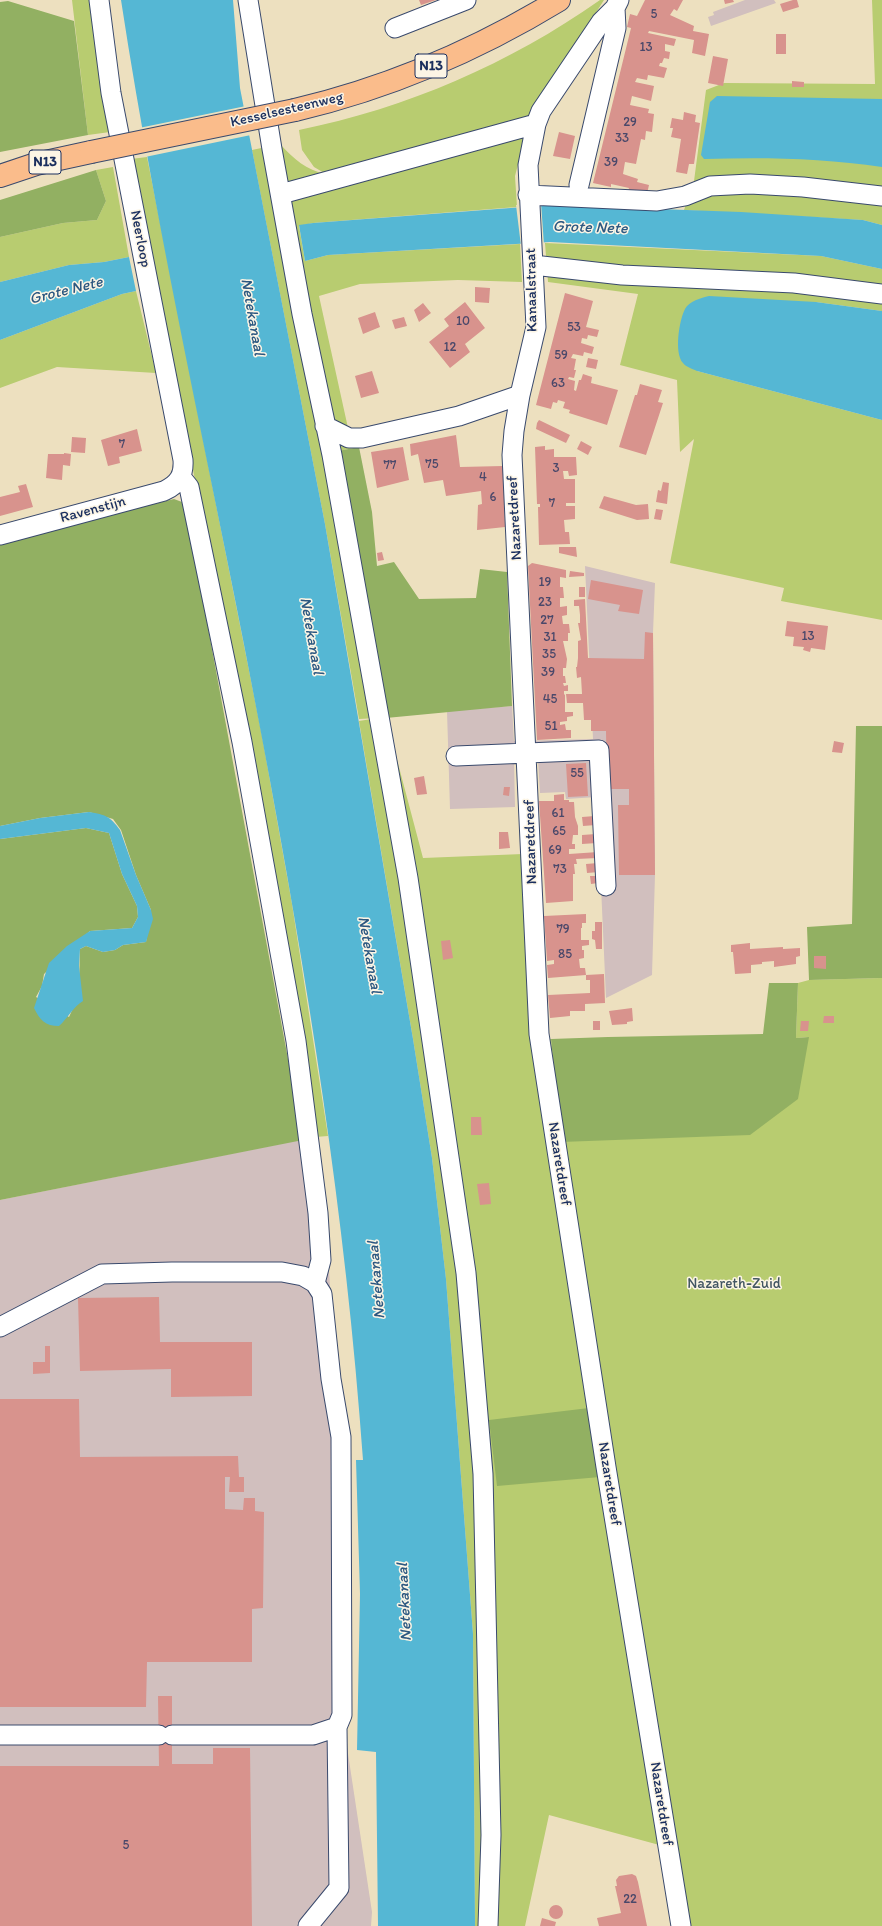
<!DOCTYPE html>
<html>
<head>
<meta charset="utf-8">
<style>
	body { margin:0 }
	canvas { display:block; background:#ede0bf }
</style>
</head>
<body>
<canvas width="882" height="1926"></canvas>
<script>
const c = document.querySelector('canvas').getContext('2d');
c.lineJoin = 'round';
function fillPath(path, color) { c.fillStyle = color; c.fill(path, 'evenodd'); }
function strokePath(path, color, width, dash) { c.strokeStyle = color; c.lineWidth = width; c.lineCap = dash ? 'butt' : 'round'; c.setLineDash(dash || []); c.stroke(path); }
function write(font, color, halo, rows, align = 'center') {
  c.font = font + ' Itim,sans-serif'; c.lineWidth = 3; c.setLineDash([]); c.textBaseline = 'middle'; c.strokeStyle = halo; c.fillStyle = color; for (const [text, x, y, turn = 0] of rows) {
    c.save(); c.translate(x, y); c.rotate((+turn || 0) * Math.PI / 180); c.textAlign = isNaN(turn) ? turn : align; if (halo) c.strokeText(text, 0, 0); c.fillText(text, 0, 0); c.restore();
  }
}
fillPath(new Path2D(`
	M745 0H774L776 3 711 26 708 17 714 15 713 12Z
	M585 566 655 583 653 633 655 875 652 975 606 998 597 797 566 799 565 792 540 793 538 759 514 761 515 807 450 809 447 711 512 706 514 741 593 739Z
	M315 1137 327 1242 345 1504 347 1747 372 1912 371 1926H0V1200Z`), '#d1bfbe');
fillPath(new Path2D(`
	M72 0H93L110 132 88 135Z
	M600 0H604L531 114 515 176 517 207 313 223 299 226 305 261 328 255 520 244 522 282 458 280 360 284 319 296 348 428 359 447 338 451 386 718 423 858 523 854 532 1039H551L561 1142 809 1037 796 1038 798 983 809 980 882 978V1926H687L674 1849 549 1815 525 1926H475L473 1634 446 1279 432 1158 413 1039 359 721 378 718 359 719 325 524 252 150 280 144C294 159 306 170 326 174L314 167 302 150 299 130C407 108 509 64 600 0Z
	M872 0H882V225L863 220 684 210 694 181 706 90 724 83 875 84Z
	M147 157 262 736 292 904 328 1136 315 1137 199 500 131 159Z
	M113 167 129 257 104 262 69 265 0 282V237L63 223 97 220 106 201 96 170Z
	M545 243 821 256 882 269V311L816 302 697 371 882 420V620L781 601 784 588 670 563 694 439 680 452 677 380 620 365 638 294 548 282Z
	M136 291 156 373 57 367 0 388V340L122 294Z`), '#b8cc70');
fillPath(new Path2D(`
	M8 1 74 21 88 135 0 152V2Z
	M96 170 106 201 97 220 63 223 0 237V200Z
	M359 447 372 512 377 566 394 562 419 599 476 598 480 569 507 572 512 706 386 718 338 451Z
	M174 499 182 502 186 509 303 1140 0 1200V839L86 828 109 833 122 874 137 906 138 917 132 928 90 931 44 974 42 986 36 997 69 1017C81 995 79 973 80 949L86 946 103 952 115 950 123 945 146 942 151 910 136 875 121 830 113 819 89 812 40 818 0 826V543Z
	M856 726H882V978L809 980 807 927 852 924Z
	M769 983H798L796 1038 809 1037 798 1099 750 1135 561 1142 551 1039 608 1037 763 1034Z
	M589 1408 600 1477 497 1486 489 1420Z`), '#92b062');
fillPath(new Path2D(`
	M121 0H233L240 88 325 524 413 1039 432 1158 446 1279 473 1634 475 1926H378L376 1752 357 1750 360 1594 356 1460H363C346 1217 307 977 262 738 216 492 159 248 121 0Z
	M717 96 882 99V167C823 158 763 157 704 159L701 155 710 102Z
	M550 205 741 212 863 220 882 225V269L821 256 550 242 328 255 305 261 299 225 313 223Z
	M129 257 136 291 122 294 0 340V282L69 265 104 262Z
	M709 296 816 302 882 311V420L697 371C693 369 686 367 683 363 674 353 679 321 685 309 689 301 701 298 709 296Z
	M89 812C106 815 110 816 120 830L136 875 151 910 153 919 146 942 123 945 115 950 103 952 86 946 80 949 79 966 83 1001C73 1007 68 1018 59 1026 45 1026 40 1020 34 1008L49 963 67 946 90 931 132 928 138 917 137 906 122 874 109 833 86 828 0 839V826L40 818Z`), '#55b7d4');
fillPath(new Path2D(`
	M246 106 251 135 145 157 139 128Z
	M541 203 544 245 521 246 516 205Z`), '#ede0bf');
fillPath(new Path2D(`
	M419 0H436L421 5Z
	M645 0H683L677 11 674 9 670 15 694 26 693 31 709 34 705 56 692 53 694 40 649 31 648 33 676 39 674 46 665 44V51L670 52 669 59 664 58 662 63H660L659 66 667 68 664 78 648 75 647 80 637 78 635 82 654 86 651 101 632 96 630 105 649 109 648 113 654 114 652 132 646 131 645 140 641 139 636 164 625 162 623 174 638 179 637 182 649 185 647 194 628 191 629 188 611 184V187L593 183 631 28 627 27 630 14 637 16Z
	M724 0H733L734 2 725 4Z
	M793 0H797L799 7 783 12 780 4Z
	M776 34H786V54H776Z
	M713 56 728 59 723 86 708 83Z
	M792 81 804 82V87H792Z
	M684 112 696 115 695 122 700 123 694 164H689L687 174 676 172 681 139 671 137 673 128H670L672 118 683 120Z
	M559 132 575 136 570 159 553 156Z
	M475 287 490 288 489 303 475 302Z
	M565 293 593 301 586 327 599 330 597 337 588 335 587 339 582 338 581 343 594 347 592 354 584 352 583 356 573 354 571 358 576 359 574 370H576L574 378 569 377 568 379 575 381 574 390 576 391 579 380H581L583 374 592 377 591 383 618 390 607 425 569 413 570 410 563 408 565 402 558 400 557 403 553 402 551 409 536 405Z
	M465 302 485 328 465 344 470 352 450 368 429 342 449 326 444 319Z
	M423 303 431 313 419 322 414 310Z
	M375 312 380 327 363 334 358 318Z
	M404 317 407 326 395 329 392 320Z
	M588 358 598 360 596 369 586 367Z
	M372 371 379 393 361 398 355 376Z
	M640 384 662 390 658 402 663 403 646 455 619 447 635 395H637Z
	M539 420 570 435 566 443 536 429 537 423Z
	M137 429 142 451 119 457 120 463 108 466 101 440Z
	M456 435 460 467 503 466 505 527 477 530 478 505 482 504 481 491 446 496 443 480 424 483 418 454 411 456 410 444Z
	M72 437 86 438 85 453 71 452Z
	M581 441 592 447 588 455 577 449Z
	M545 446V450L554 449V457H576L577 475 569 476 568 471H563L564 479H575V503H566V506H575V519L564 520 565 532H569L570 544 539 545 538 507H540V504H537L535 447Z
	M403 447 409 480 377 488 371 452Z
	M64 453 71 454 70 466 63 465 62 480 46 478 48 454H64Z
	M663 482 669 483 667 504 656 502 658 490 661 491Z
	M26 484 33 507 0 516V497L20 492 18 486Z
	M604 496 636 505 648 504 649 519 637 520 599 508Z
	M656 509 663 510 661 520 654 519Z
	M559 547H576L577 557 559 553Z
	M382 552 384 560 378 561 377 553Z
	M532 563 566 570V578L560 577V587H563L564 598H560V607L567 606V615L562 616 563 624H569L570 633H568V641H563L567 659 566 668H563V676H565L566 683H563L564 686 568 685V691H564V695L565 694V712H573V716L567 717V721L560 722V725L565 724 566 730H571V738L537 740 528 566Z
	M570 571 584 573V576L569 577Z
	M591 580 643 590 639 614 618 611 620 605 588 599Z
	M579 587H585V597H579Z
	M585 599 588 658 644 659 645 632 653 633 655 875H619L618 805H629V789H607L606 731H591V720H584L583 703H567L566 694H582L581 677 577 678 576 667H577L578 658V641L581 640 578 623H580V615L579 606H574V600Z
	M787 621 828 626 825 650 811 648 810 652 803 650 804 647 793 646 794 637 785 636Z
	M834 741 844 743 842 753 832 752Z
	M586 763 588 796 568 797 566 764Z
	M424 776 427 794 417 795 414 778Z
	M504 787H510L509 796 503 795Z
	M564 794V800H569V802H574L575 817 578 826V835H573L572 844H575V849H569V854L598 852V858L576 859 577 864H574L575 874H573V901L546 903 539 801H554V795Z
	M595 816 596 825 583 826 582 817Z
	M499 832H508L510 848 499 849Z
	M596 834 597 843 582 844V835Z
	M598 863 599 872 587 873 586 864Z
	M590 876H598V883L591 884Z
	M586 914V923H582V928H581V940H589V945L582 946V950H584V958L579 959 580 968H585L586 975 604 974 605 1003 585 1004V1011H570V1016L550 1018 548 995 590 993V980H586V975L548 978 547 965 554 964V960L547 961 544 916Z
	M595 922H602V949H596L595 940 592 939V931H595Z
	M450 940 453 958 443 960 441 941Z
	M750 943V949L783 947V949L800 948V956L796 957V964L774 967V961L762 962V964L751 965V973L735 974 733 952H731V945Z
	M814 956H826V969L814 968Z
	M632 1008 633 1021 627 1022V1024L612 1025 609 1011Z
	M824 1016H834V1023H823Z
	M593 1021H600V1030H593Z
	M801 1021H809L808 1031H800Z
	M471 1117H481L482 1135H471Z
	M489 1183 491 1204 480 1205 477 1184Z
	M159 1297 160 1342H252V1396L171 1397V1369L80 1371 78 1298Z
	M45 1346H50V1373L33 1374V1362H45Z
	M0 1399H79L80 1457 238 1456 239 1477H244V1492H229L230 1477H225V1509L243 1510 244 1498H255V1511L264 1512 263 1608 252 1609V1662H147L146 1707H0Z
	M158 1696H172V1764H213V1748H250L252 1926H0V1766H159Z
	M632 1874 636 1876 638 1882 647 1926H599L597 1918 621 1913 615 1886H617L616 1880 619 1876Z
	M549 1912a7 7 0 1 1 14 0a7 7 0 1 1-14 0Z
	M542 1918 556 1922 555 1926H540Z`), '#d8938d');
const minor = new Path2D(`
	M248 0 272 149 302 314 332 455 408 878 466 1273 483 1474 491 1835 488 1926
	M619 0 615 8 601 22 541 111 536 124 528 165 536 327 520 395 514 431 512 455 539 1034 606 1467 681 1926
	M395 28 466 0
	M579 185 616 28 615 8
	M281 194 536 124
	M528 195 657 201 685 196 710 186 750 184 803 187 882 196
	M533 265 622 275 794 283 882 294
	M325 426 349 438H362L459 416 520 395
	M181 477 189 487 242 742 296 1041 318 1213 321 1260 315 1283
	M0 535 164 491C179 484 184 475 183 460L111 93 99 0
	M456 756 599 750 606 886
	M0 1327 102 1274 172 1272H282L303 1276 315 1283 322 1294 331 1379 341 1437 342 1715 337 1727 313 1735H172
	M0 1735H159
	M308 1926 339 1888 337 1727`);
const major = new Path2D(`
	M295 110C388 88 477 50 559 0
	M0 176 36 164 91 152`);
strokePath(minor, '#3a4a6d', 21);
strokePath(major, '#3a4a6d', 24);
strokePath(minor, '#fff', 19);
strokePath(major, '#fabc8b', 22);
const majorBridge = new Path2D(`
	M91 152 295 110`);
strokePath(majorBridge, '#3a4a6d', 24, []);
strokePath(majorBridge, '#fabc8b', 22);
write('13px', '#4a486a', null, [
	["5",654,15],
	["13",646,48],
	["29",630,123],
	["33",622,139],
	["39",611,163],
	["10",463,322],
	["53",574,328],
	["12",450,348],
	["59",561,356],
	["63",558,384],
	["7",122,445],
	["75",432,465],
	["77",390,466],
	["3",556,469],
	["4",483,478],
	["6",493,498],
	["7",552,504],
	["19",545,583],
	["23",545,603],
	["27",547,621],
	["13",808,637],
	["31",550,638],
	["35",549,655],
	["39",548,673],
	["45",550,700],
	["51",551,727],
	["55",577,774],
	["61",558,814],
	["65",559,832],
	["69",555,851],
	["73",560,870],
	["79",563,930],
	["85",565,955],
	["5",126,1846],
	["22",630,1900]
]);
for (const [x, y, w] of [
	[431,66,32],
	[45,162,32]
]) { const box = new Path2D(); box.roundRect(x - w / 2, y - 12, w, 24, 3); c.fillStyle = '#fcf5e5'; c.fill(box); strokePath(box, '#1b2f5e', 1); }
write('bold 14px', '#1b2f5e', null, [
	["N13",431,66],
	["N13",45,162]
]);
write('15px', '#1b2f5e', '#fcf5e5', [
	["Kesselsesteenweg",287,110,-13],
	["Neerloop",140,239,79],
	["Kanaalstraat",532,290,-91],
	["Ravenstijn",93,510,-15],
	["Nazaretdreef",515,518,-93],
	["Nazaretdreef",531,842,-92],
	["Nazaretdreef",559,1164,81],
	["Nazaretdreef",609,1484,81],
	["Nazaretdreef",661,1804,81]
]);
write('15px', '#425662', '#fcf5e5', [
	["Nazareth-Zuid",734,1284]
]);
write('italic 16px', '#2c5881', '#fcf5e5', [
	["Grote Nete",590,228,2],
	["Grote Nete",66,291,-14],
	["Netekanaal",252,317,80],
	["Netekanaal",311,636,80],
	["Netekanaal",369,955,80],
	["Netekanaal",377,1280,-95],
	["Netekanaal",405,1602,-93]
]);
</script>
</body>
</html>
